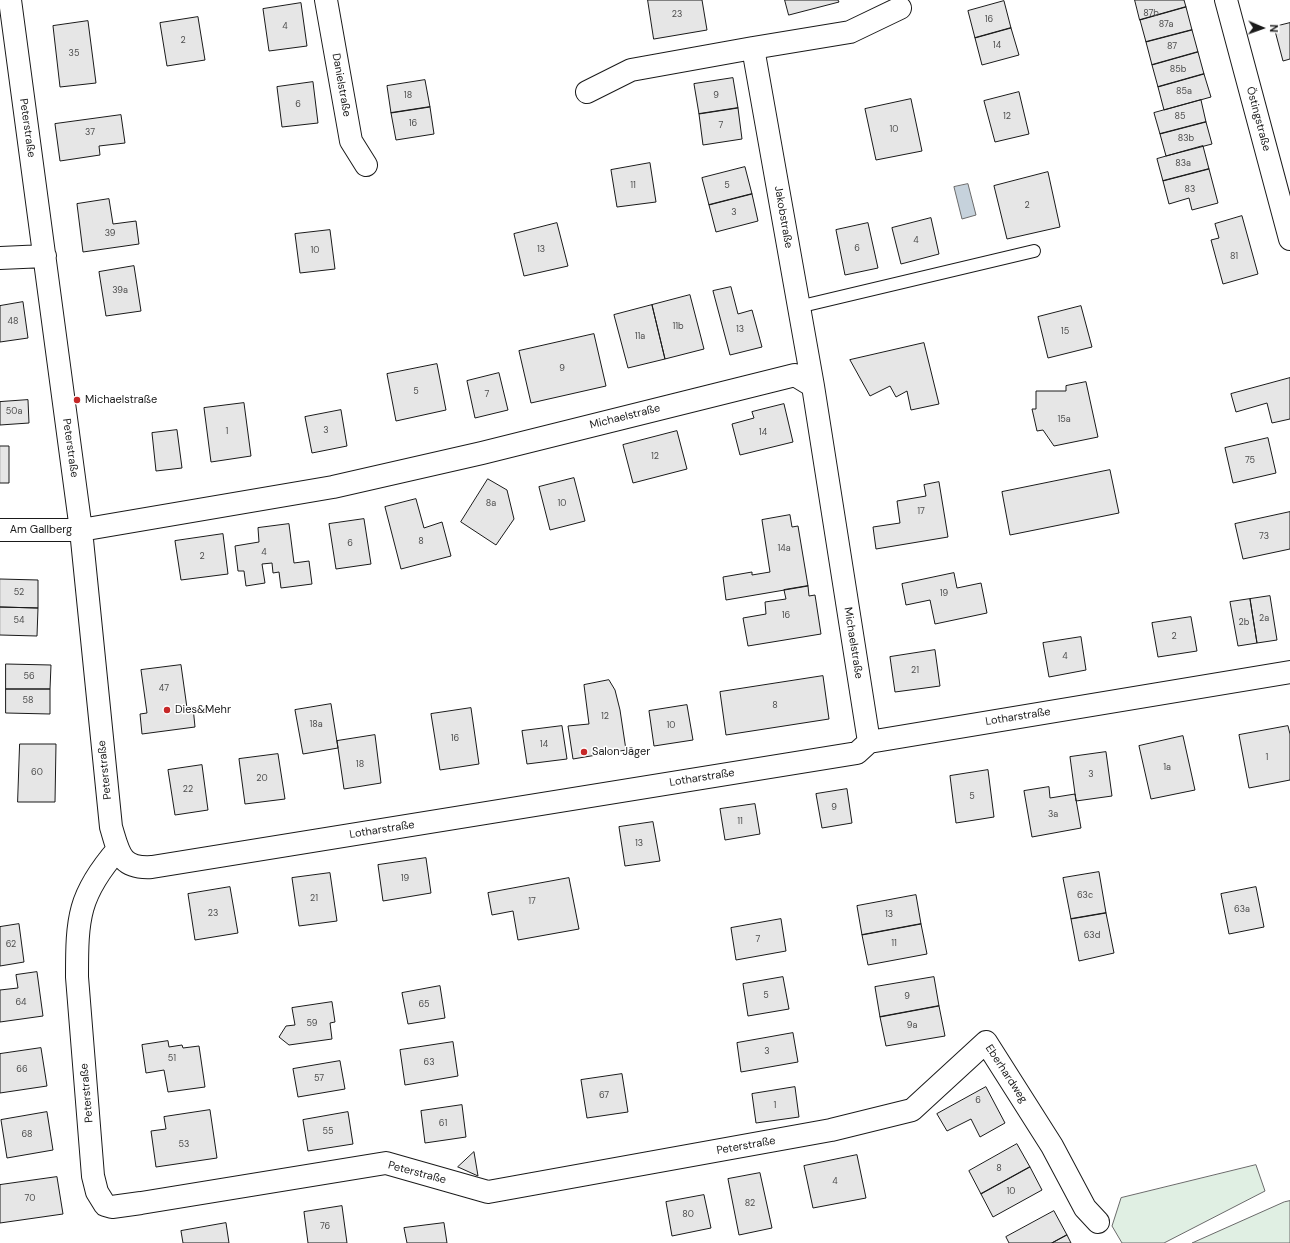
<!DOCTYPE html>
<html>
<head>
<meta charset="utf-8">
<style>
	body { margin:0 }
	#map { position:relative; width:1290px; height:1243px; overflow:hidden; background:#fff; font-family:"DM Sans",sans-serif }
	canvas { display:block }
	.north { position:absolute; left:1242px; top:8px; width:40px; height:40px; -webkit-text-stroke:3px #fff; paint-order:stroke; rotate:92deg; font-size:11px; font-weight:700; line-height:16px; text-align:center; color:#1a1a1a }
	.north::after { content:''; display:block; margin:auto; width:14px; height:18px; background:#1a1a1a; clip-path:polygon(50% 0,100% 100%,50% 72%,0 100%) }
</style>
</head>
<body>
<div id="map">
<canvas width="1290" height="1243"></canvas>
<div class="north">N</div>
</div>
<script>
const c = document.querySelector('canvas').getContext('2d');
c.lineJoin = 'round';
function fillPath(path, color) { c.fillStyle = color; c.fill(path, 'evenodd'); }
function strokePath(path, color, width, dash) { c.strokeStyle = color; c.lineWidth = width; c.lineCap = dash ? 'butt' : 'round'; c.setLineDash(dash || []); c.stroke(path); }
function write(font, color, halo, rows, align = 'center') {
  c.font = font + ' "DM Sans",sans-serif'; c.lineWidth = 3; c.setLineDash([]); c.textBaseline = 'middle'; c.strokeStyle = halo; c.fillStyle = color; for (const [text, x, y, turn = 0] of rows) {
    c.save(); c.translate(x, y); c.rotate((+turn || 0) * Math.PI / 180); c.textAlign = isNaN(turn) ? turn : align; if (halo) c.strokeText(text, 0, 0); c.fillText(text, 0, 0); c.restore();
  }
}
const green = new Path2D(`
	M1256 1165 1265 1191 1164 1243H1122L1112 1226 1121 1198Z
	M1290 1201V1243H1192L1284 1202Z`);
fillPath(green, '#e0efe3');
strokePath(green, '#6a6a6a', 1);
const water = new Path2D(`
	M968 184 976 215 962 219 954 187Z`);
fillPath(water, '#c6d2dc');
strokePath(water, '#6a6a6a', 1);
const building = new Path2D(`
	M648 0H702L707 30 654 39Z
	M785 0H838L839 2 789 15Z
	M1135 0H1184L1186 7 1140 20Z
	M1004 1 1011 28 975 38 968 11Z
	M301 3 307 46 269 51 263 9Z
	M1186 7 1192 30 1146 42 1140 20Z
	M198 17 205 60 167 66 160 23Z
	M88 21 96 83 60 87 53 26Z
	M1290 23V59L1283 61 1274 27Z
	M1011 28 1019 55 982 65 975 38Z
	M1192 30 1198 52 1152 65 1146 42Z
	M1198 52 1204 74 1158 87 1152 65Z
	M1204 74 1211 97 1164 110 1158 87Z
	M733 78 738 108 699 114 694 84Z
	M425 80 430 107 391 113 387 86Z
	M313 82 318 123 282 127 277 87Z
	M1019 92 1029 134 995 142 984 101Z
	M911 99 922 151 876 160 865 109Z
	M1201 100 1206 122 1160 134 1154 113Z
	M430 107 434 134 396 140 391 113Z
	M738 108 742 139 703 145 699 114Z
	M121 115 125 143 99 146 100 155 60 161 55 124Z
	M1206 122 1212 144 1166 156 1160 134Z
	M1203 146 1209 169 1163 181 1157 159Z
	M650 163 656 202 617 207 611 170Z
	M745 167 752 194 709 205 702 178Z
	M1209 169 1218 203 1192 210 1189 198 1169 204 1163 181Z
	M1048 172 1060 227 1007 239 994 186Z
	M752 194 758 221 716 232 709 205Z
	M109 199 113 224 136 221 139 244 83 252 77 204Z
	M1242 216 1258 274 1223 284 1211 240 1219 238 1215 224Z
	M931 218 939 254 901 264 892 228Z
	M557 223 568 266 524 276 514 234Z
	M868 223 878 268 845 275 836 230Z
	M330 230 335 269 300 273 295 234Z
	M134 266 141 311 106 316 99 272Z
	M731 287 738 314 752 310 762 347 730 355 713 291Z
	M690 295 704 349 665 359 652 305Z
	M23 302 28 338 0 342V306Z
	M652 305 665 359 628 368 614 315Z
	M1081 306 1092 347 1048 358 1038 317Z
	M594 334 606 386 531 403 519 351Z
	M924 343 939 404 911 410 907 391 896 397 890 386 870 396 850 360Z
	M437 364 446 410 396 421 387 374Z
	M499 373 508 410 475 418 467 381Z
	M1290 378V419L1272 423 1267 403 1236 412 1231 394Z
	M1086 382 1098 437 1054 446 1043 430 1037 431 1032 409H1036V391H1066V386Z
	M28 400 29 423 0 425V402Z
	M244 403 251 456 211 462 204 408Z
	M784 404 793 442 740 455 732 424 754 418 752 412Z
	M341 410 347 446 312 453 305 417Z
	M177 430 182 468 156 471 152 433Z
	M677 431 687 469 633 483 623 445Z
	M1268 438 1276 473 1233 483 1225 448Z
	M0 446H9V483H0Z
	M1110 470 1119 513 1010 535 1002 492Z
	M574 478 585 521 550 530 539 487Z
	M488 479 507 490 514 519 496 545 461 522Z
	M939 482 948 537 876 549 873 527 900 523 897 501 926 496 924 485Z
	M416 499 424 528 442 522 451 556 401 569 385 507Z
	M1290 512V549L1243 559 1235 524Z
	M790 515 792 527 798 526 808 586 726 600 723 577 752 572V575L770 572 762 520Z
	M364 519 371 564 336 569 329 524Z
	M289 524 294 563 309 561 312 584 281 588 279 572 273 573 272 563 262 564 265 583 246 586 244 571H238L235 546 259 542 258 528Z
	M223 534 228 574 181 580 175 541Z
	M954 573 957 588 981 583 987 613 935 624 930 600 906 605 902 584Z
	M0 579 38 580V608L0 607Z
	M808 586 809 596 815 595 821 634 748 646 743 618 766 614 765 602 786 599 784 590Z
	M1270 596 1277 640 1257 643 1250 599Z
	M1250 599 1257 643 1238 646 1230 602Z
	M0 607 38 608 37 636 0 635Z
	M1191 617 1197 651 1158 657 1152 623Z
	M1081 637 1086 670 1049 677 1043 643Z
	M935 650 940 686 895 692 890 657Z
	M6 664 51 665 50 689H6Z
	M181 665 187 708 193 707 195 727 142 734 140 714 147 713 141 670Z
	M823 676 829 719 726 735 720 692Z
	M609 680 615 690 620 710 626 750 573 759 568 726 589 724 584 685Z
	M6 689H50V714L6 713Z
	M331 704 338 748 303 754 295 710Z
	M687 705 693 740 654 746 649 711Z
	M471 708 479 764 440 770 431 714Z
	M562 726 567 759 527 764 522 731Z
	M1288 726 1290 734V780L1249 788 1239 735Z
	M375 735 381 783 344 789 337 741Z
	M1183 736 1195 790 1151 799 1139 746Z
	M20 744H56L55 802H18Z
	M1106 752 1112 796 1076 801 1070 757Z
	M278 754 285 799 245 804 239 759Z
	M202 765 208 810 175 815 168 770Z
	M988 770 994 817 956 823 950 776Z
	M1049 787 1050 798 1075 794 1081 828 1032 837 1024 791Z
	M847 789 852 823 822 828 816 794Z
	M755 804 760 834 725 840 720 809Z
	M653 822 660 861 625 866 619 827Z
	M426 858 431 893 383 901 378 865Z
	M1099 872 1106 913 1071 919 1063 878Z
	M330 873 337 921 299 926 292 878Z
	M569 878 579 929 518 940 513 911 492 915 488 893Z
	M230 887 238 933 195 940 188 894Z
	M1256 887 1264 927 1229 934 1221 894Z
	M916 895 921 924 862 935 857 906Z
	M1106 913 1114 953 1079 961 1071 919Z
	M781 919 786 951 736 960 731 928Z
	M19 924 24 962 0 966V927Z
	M921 924 927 954 868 965 862 935Z
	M37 972 43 1016 0 1022V990L18 988 16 975Z
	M783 977 789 1009 748 1016 743 984Z
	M934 977 939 1006 880 1017 875 987Z
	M440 986 445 1018 408 1024 402 993Z
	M332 1002 335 1022 330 1023 332 1039 289 1045 279 1037 286 1026 295 1025 292 1008Z
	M939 1006 945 1036 886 1046 880 1017Z
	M793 1033 798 1062 741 1072 737 1043Z
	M168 1041 169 1047 182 1045 183 1048 199 1046 205 1087 168 1092 164 1070 146 1073 142 1045Z
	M453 1042 458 1076 405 1085 400 1050Z
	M41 1048 47 1086 0 1093V1054Z
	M340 1061 345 1089 298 1097 293 1069Z
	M622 1074 628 1112 587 1118 581 1080Z
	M795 1087 799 1117 756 1123 752 1094Z
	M986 1087 1005 1123 980 1137 971 1119 947 1131 937 1114Z
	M462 1105 466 1137 425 1143 421 1111Z
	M210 1110 217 1158 156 1167 151 1131 166 1129 164 1117Z
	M47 1112 53 1150 7 1158 1 1120Z
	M348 1112 353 1144 308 1151 303 1120Z
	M1017 1144 1030 1167 981 1194 969 1171Z
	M474 1152 478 1176 458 1167Z
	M857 1155 866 1198 813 1208 804 1166Z
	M1030 1167 1042 1190 993 1217 981 1194Z
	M760 1173 772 1228 739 1235 728 1179Z
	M57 1177 63 1214 0 1223V1185Z
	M704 1195 711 1228 672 1236 666 1202Z
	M342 1206 347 1243H308L304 1212Z
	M1054 1211 1067 1235 1052 1243H1009L1006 1237Z
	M226 1223 229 1243H183L181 1231Z
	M444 1223 447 1243H407L404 1228Z
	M1067 1235 1071 1243H1052Z`);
fillPath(building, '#e6e6e6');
strokePath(building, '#1a1a1a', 1);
const lane = new Path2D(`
	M798 307 1034 251`);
const street = new Path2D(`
	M10 0 81 530 111 827C119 853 120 869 152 867L857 753 869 742 1290 672
	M326 0 351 141 366 165
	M587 92 631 70 753 48
	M0 258 45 256
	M813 386 753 48 850 32 900 8
	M0 530H81L333 487 482 453 795 375 813 386 869 742
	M118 849C78 895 77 918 77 977L93 1176 97 1192 105 1205 112 1207 141 1203 386 1163 488 1192 831 1130 912 1110 986 1042 1052 1146 1085 1208 1098 1222`);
const secondary = new Path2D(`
	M1226 0 1290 239`);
strokePath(lane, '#1a1a1a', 14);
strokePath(street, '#1a1a1a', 24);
strokePath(secondary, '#1a1a1a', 24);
strokePath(lane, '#fff', 12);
strokePath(street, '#fff', 22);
strokePath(secondary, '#fff', 22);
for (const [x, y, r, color] of [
	[77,400,4,"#c62828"],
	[167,710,4,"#c62828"],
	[584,752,4,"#c62828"]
]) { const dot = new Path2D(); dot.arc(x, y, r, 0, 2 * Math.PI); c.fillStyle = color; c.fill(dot); strokePath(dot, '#fff', 1.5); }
write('9px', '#4d4d4d', null, [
	["87b",1151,14],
	["23",677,15],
	["16",989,20],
	["87a",1166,25],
	["4",285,27],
	["2",183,41],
	["14",997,46],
	["87",1172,47],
	["35",74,54],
	["85b",1178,70],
	["85a",1184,92],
	["18",408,96],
	["9",716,96],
	["6",298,105],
	["12",1007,117],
	["85",1180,117],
	["16",413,124],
	["7",721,126],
	["10",894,130],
	["37",90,133],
	["83b",1186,139],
	["83a",1183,164],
	["11",633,186],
	["5",727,186],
	["83",1190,190],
	["2",1027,206],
	["3",734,213],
	["39",110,234],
	["4",916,241],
	["6",857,249],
	["13",541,250],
	["10",315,251],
	["81",1234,257],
	["39a",120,291],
	["48",13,322],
	["11b",678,327],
	["13",740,330],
	["15",1065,332],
	["11a",640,337],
	["9",562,369],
	["5",416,392],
	["7",487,395],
	["50a",14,412],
	["15a",1064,420],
	["3",326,431],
	["1",227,432],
	["14",763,433],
	["12",655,457],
	["75",1250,461],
	["8a",491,504],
	["10",562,504],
	["17",921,512],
	["73",1264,537],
	["8",421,542],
	["6",350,544],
	["14a",784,549],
	["4",264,553],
	["2",202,557],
	["52",19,593],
	["19",944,594],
	["16",786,616],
	["2a",1264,619],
	["54",19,621],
	["2b",1244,623],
	["2",1174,637],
	["4",1065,657],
	["21",915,671],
	["56",29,677],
	["47",164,689],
	["58",28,701],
	["8",775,706],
	["12",605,717],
	["18a",316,725],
	["10",671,726],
	["16",455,739],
	["14",544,745],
	["1",1267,758],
	["18",360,765],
	["1a",1167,768],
	["60",37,773],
	["3",1091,775],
	["20",262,779],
	["22",188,790],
	["5",972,797],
	["9",834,808],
	["3a",1053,815],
	["11",740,822],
	["13",639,844],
	["19",405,879],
	["63c",1085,896],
	["21",314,899],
	["17",532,902],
	["63a",1242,910],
	["23",213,914],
	["13",889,915],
	["63d",1092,936],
	["7",758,940],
	["11",894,944],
	["62",11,945],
	["5",766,996],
	["9",907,997],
	["64",21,1003],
	["65",424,1005],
	["59",312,1024],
	["9a",912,1026],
	["3",767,1052],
	["51",172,1059],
	["63",429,1063],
	["66",22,1070],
	["57",319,1079],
	["67",604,1096],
	["6",978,1101],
	["1",775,1106],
	["61",443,1124],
	["55",328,1132],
	["68",27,1135],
	["53",184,1145],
	["8",999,1169],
	["4",835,1182],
	["10",1011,1192],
	["70",30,1199],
	["82",750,1204],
	["80",688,1215],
	["76",325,1227]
]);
write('11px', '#1a1a1a', '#fff', [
	["Danielstraße",341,85,80],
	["Östingstraße",1258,119,75],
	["Peterstraße",27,128,82],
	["Jakobstraße",783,217,80],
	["Michaelstraße",625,417,-14],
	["Peterstraße",70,448,82],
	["Am Gallberg",41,530],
	["Michaelstraße",853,643,81],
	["Lotharstraße",1018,717,-9],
	["Peterstraße",105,770,-96],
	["Lotharstraße",702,778,-9],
	["Lotharstraße",382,830,-9],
	["Eberhardweg",1006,1074,57],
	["Peterstraße",87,1093,-95],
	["Peterstraße",746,1146,-10],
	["Peterstraße",417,1173,15]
]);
write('11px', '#1a1a1a', '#fff', [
	["Michaelstraße",85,400],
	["Dies&Mehr",175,710],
	["Salon Jäger",592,752]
], 'left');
</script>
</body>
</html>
